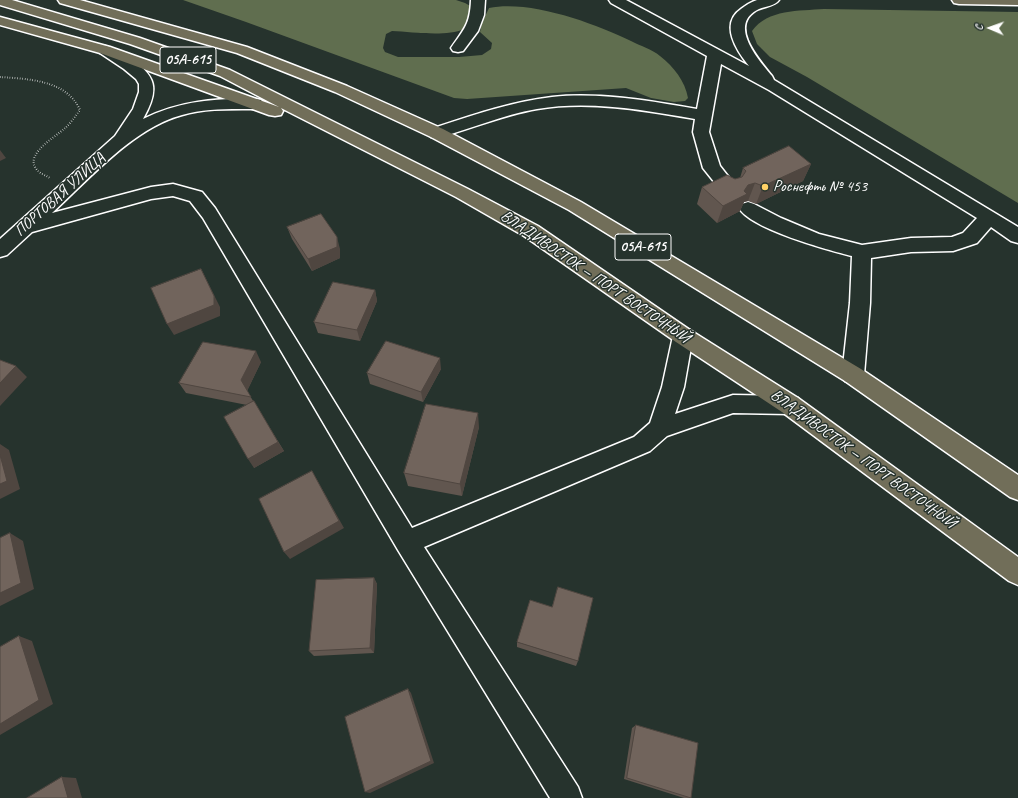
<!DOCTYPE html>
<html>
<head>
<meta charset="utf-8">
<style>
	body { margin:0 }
	#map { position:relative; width:1018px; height:798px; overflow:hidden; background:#26332d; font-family:Caveat,sans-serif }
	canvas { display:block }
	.north { position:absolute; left:970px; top:8px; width:40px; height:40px; -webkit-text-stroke:3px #26332d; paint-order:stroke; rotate:272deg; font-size:11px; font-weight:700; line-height:16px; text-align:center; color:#fff }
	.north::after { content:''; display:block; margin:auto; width:14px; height:18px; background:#fff; clip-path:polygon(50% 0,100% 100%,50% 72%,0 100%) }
</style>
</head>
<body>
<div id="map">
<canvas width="1018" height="798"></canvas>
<div class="north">С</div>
</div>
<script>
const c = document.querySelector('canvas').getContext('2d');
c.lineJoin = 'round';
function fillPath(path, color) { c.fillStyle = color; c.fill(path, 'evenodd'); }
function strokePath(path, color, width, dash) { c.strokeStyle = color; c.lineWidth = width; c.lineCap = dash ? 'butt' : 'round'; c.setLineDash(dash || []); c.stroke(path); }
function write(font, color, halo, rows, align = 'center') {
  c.font = font + ' Caveat,sans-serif'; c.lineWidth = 3; c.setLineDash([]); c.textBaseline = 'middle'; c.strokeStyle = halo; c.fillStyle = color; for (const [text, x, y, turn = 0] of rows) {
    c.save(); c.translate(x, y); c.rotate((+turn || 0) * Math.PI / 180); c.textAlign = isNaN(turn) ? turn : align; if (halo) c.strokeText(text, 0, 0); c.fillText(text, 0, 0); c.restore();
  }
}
fillPath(new Path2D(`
	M183 0H456L465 3 472 7 473 13 464 29C446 37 413 32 392 31L386 34 383 48 385 52 398 57H459L482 55 491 49 492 43 480 32 482 23 489 8C531 0 593 23 631 41 640 46 652 49 660 56 674 67 685 81 688 98L685 101 674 102 651 98 626 88 467 99 454 98 246 22Z
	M824 9 1018 12V203L807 77 770 57 757 44 752 31C768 9 799 11 824 9Z`), '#606e4f');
const minor = new Path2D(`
	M471 0H485L484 15 478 31 463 51 458 52 453 51 451 48C464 29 470 25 471 0Z
	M609 0H626L749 66C737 51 719 24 741 9 746 5 751 2 757 0 764 0 772 0 779 0 775 6 766 6 759 9 727 24 758 59 772 76L774 80 1018 227V243L1011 241 991 227 977 243 953 251 911 252 871 258 870 303 864 375 861 381 853 384 845 381 842 375 850 303 852 256C828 250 751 229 739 208L742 204 748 202 754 204 781 218 819 234 862 245 911 238 952 237 963 233 977 218 769 90 721 64 709 132 720 166 738 189 735 193 729 195 723 193 703 168 693 132 695 119C644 110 589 100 537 109 502 115 471 129 437 138L431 137 429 133 431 129C470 116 510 102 552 97 600 92 650 101 697 109L707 56 611 3Z
	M105 46C113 48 120 53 127 57 157 75 160 89 143 119 179 101 216 98 255 99L261 100 263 104 261 108 255 109C231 109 206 108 182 115 133 128 89 179 52 213L151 187 173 184 202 192 215 208 412 528 634 437 650 423 662 387 673 336 676 330 683 328 690 330 693 336 684 387 675 414 733 395 790 396 798 398 801 405 798 412 790 414 733 413 667 436 650 451 424 547 578 787 582 798H550L398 550 203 218 190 201 173 196 151 199 32 232 7 255 0 257V239L115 136 133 109 139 92V84L136 79 124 69 100 53 98 50 100 47Z`);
const major = new Path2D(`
	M952 0H1018V5L959 4 954 3Z`);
const highway = new Path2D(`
	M0 0H12L140 38 230 70 468 189 538 226 690 330 798 398 1018 557V585L1009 581 782 412 676 342 524 236 456 197 281 108 283 111 281 115 275 116 269 115 100 53 0 25V17L110 47 279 107 220 76 130 44 0 5Z
	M58 0H80L247 47 347 86 443 129 581 202 861 369 1018 475V500L1010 497 845 381 569 210 431 137 335 92 237 53 60 3Z`);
strokePath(minor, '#fff', 3);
strokePath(major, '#fff', 3);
strokePath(highway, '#fff', 3);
strokePath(new Path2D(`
	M0 77C28 79 67 80 80 110 75 117 70 124 64 129 55 137 27 153 35 167 38 173 45 175 50 178`), '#fff', 2, [0.5, 2]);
fillPath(minor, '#26332d');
fillPath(major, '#716e59');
fillPath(highway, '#716e59');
fillPath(new Path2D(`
	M811 164 803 181 756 204 748 201 744 202 740 211 717 223 697 204 702 187 740 178 743 168Z
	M287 227 340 249V258L312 271 292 239Z
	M375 290 377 301 360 341 318 333 314 322Z
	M261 362 247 391 284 451 254 468 247 405 186 393 179 383Z
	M441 369 423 402 370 384 367 373Z
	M479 427 462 496 408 486 404 473Z
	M374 578 377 584 374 653 314 656 309 651Z
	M517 642 578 661 576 666 517 647Z
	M636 725 691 798H684L624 779 632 728Z`), '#61564f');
fillPath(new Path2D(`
	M0 150 6 158 0 161Z
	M811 164 803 181 756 204 763 186Z
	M755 183 748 201 744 202 740 211 717 223 723 206 744 191 748 185Z
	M337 237 340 249V258L312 271 308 259Z
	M201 269 220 307V316L174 335 167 324Z
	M375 290 377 301 360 341 357 330Z
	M256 351 261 362 247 391 241 380Z
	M440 358 441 369 423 402 421 392Z
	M16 366 27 377 0 406V383Z
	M478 413 479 427 462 496 460 484Z
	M278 442 284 451 254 468 248 459Z
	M0 444 9 450 20 489 0 499Z
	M312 471 344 528 290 559 284 552Z
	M10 533 23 541 34 589 0 606V593Z
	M374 578 377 584 374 653 370 648Z
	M19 636 32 641 53 704 0 735V724Z
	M408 689 411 693 434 763 370 793 365 792Z
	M62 777 76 778 82 798H68Z`), '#4f4640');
const building = new Path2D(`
	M789 146 811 164 763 186 755 183 748 185 744 191 747 194 723 206 702 187 727 175 735 179 742 177 746 171 743 168Z
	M321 214 337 237V247L308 259 287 227Z
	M201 269 214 296V305L167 324 151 288Z
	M333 282 375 290 357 330 314 322Z
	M386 341 440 358 421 392 367 373Z
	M203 342 256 351 241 380 251 397 179 383Z
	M0 360 16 366 0 383Z
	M254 401 278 442 248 459 224 417Z
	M426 404 478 413 460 484 404 473Z
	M0 455 7 481 0 484Z
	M312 471 339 521 284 552 259 499Z
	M10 533 21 583 0 593V538Z
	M374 578 370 648 309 651 316 580Z
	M558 587 593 598 578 661 517 642 530 600 552 607Z
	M19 636 39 700 0 724V647Z
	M408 689 431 761 365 792 345 717Z
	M636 725 698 743 691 798 627 778Z
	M62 777 68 798H27Z`);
fillPath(building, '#71645c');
strokePath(building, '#4f4640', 1);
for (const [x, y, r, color] of [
	[765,187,4,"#ffd166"]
]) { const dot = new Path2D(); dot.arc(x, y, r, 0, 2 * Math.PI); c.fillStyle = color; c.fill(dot); strokePath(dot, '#26332d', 1.5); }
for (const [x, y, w] of [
	[188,60,56],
	[643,247,56]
]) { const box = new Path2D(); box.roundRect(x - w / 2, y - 13, w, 26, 3); c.fillStyle = '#26332d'; c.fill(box); strokePath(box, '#fff', 1); }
write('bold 15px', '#fff', null, [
	["05А-615",188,60],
	["05А-615",643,247]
]);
write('16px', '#fff', '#26332d', [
	["Роснефть № 453",773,187]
], 'left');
write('16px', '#fff', '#26332d', [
	["ПОРТОВАЯ УЛИЦА",60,195,-42],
	["ВЛАДИВОСТОК — ПОРТ ВОСТОЧНЫЙ",595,277,34],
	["ВЛАДИВОСТОК — ПОРТ ВОСТОЧНЫЙ",863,459,36]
]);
</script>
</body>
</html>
